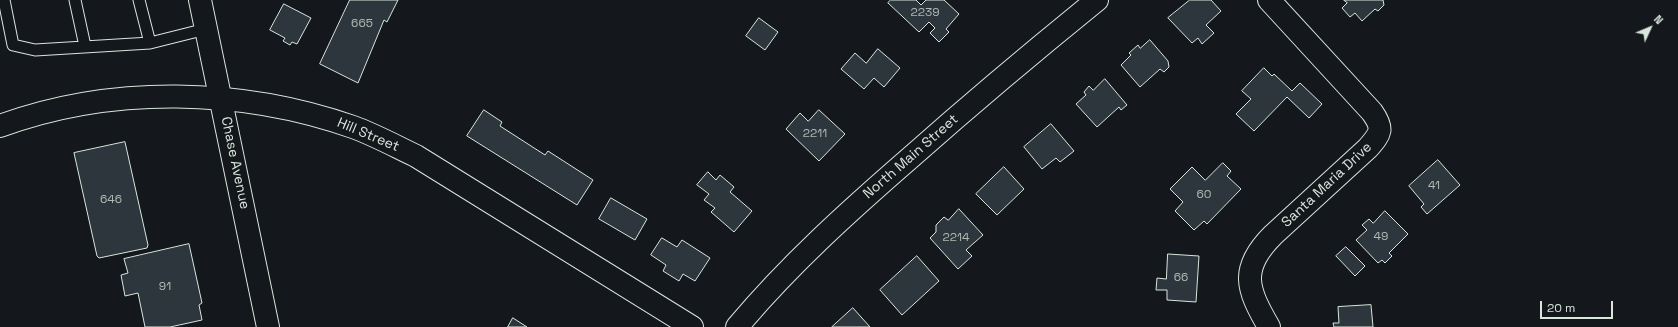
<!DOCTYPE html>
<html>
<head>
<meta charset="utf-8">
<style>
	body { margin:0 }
	#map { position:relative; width:1678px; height:327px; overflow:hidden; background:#14181c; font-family:"Space Grotesk",sans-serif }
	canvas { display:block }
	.north { position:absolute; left:1630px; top:8px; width:40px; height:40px; -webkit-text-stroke:3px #14181c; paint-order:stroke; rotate:46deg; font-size:11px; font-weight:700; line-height:16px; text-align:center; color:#d8e6dc }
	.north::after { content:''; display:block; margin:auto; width:14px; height:18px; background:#d8e6dc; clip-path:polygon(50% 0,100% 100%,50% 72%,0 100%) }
	.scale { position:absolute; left:1540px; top:301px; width:73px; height:18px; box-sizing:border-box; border:2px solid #d8e6dc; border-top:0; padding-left:5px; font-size:12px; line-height:14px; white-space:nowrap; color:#d8e6dc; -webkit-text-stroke:3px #14181c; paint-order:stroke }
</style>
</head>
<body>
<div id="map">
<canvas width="1678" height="327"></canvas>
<div class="north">N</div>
<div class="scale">20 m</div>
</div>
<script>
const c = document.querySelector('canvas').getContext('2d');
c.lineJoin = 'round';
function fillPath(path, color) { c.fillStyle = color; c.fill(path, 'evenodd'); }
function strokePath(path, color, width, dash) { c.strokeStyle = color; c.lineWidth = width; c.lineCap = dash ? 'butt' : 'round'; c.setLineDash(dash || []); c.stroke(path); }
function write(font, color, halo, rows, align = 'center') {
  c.font = font + ' "Space Grotesk",sans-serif'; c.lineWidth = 3; c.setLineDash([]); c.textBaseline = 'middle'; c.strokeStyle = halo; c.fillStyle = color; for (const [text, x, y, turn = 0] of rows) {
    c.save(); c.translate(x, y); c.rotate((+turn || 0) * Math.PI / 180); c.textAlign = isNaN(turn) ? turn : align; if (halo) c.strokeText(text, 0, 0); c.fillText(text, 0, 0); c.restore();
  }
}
const building = new Path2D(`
	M350 0H398L387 22 384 20 358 83 320 64Z
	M891 0H916L921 5 926 0H944L959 14 946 29 949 32 939 42 930 33 935 28 929 22 919 32 888 3Z
	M1190 0H1211L1221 11 1206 25 1214 33 1202 44 1198 38 1192 43 1168 18Z
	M1344 0H1383L1384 5 1378 11 1375 9 1362 21 1355 13 1350 17 1342 8 1347 3Z
	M284 4 311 18 297 44 292 42 290 45 283 41 285 38 270 30Z
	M759 18 778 32 765 50 746 36Z
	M1150 40 1168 61 1169 67 1164 72 1160 69 1140 87 1121 65 1131 55 1129 53 1138 45 1140 48Z
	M878 49 900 68 884 87 874 78 864 89 841 69 855 53 866 63Z
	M1264 68 1272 76 1274 74 1292 91 1300 83 1322 104 1309 118 1287 97 1254 131 1236 114 1251 99 1242 91Z
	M1105 79 1127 105 1121 110 1119 107 1097 127 1076 104 1086 95 1084 92 1089 86 1093 90Z
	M484 110 502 122 500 126 545 155 548 151 593 180 577 205 467 136Z
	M819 110 845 134 819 161 786 129 800 113 808 121Z
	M1051 124 1074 151 1060 162 1056 158 1042 169 1024 147Z
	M125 142 148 245 147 248 99 258 97 256 74 153Z
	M1438 160 1460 185 1427 214 1421 207 1424 204 1409 186Z
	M1223 163 1231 171 1227 176 1241 189 1207 224 1204 221 1194 230 1175 211 1183 202 1170 189 1192 167 1205 180Z
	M1004 167 1024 189 997 215 976 194Z
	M708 172 716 180 720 175 734 187 730 192 752 211 734 232 711 212 715 208 704 200 709 194 697 185Z
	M611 198 647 219 635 240 599 219Z
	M959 209 983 235 966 250 972 256 958 269 930 238 936 232V225L944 217 948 220Z
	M1385 211 1408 234 1389 253 1392 256 1385 263 1382 260 1378 263 1356 240 1367 230 1362 225 1369 219 1373 223Z
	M662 238 677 247 682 240 710 258 695 281 683 274 679 281 663 271 666 265 651 255Z
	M189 244 202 303 199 305 202 320 170 327H145L138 293 125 296 121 275 128 273 124 259Z
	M1346 247 1365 266 1355 276 1336 256Z
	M1168 254 1199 256 1196 302 1167 300V290H1156L1157 278 1166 279Z
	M917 256 939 281 902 315 880 290Z
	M1371 305 1373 327H1334L1333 323H1339L1338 307Z
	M853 308 870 327H832Z
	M513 318 527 327H508Z`);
fillPath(building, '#2c363c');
strokePath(building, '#d8e6dc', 1);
const service = new Path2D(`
	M4 0 13 45 35 50 150 43 206 29
	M75 0 85 46
	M139 0 150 43`);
const minor = new Path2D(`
	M0 126C112 85 241 88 353 127 375 135 395 146 416 156L692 327
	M1269 327C1247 289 1239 269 1273 235L1368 148C1381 133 1384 129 1372 112L1269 0`);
const secondary = new Path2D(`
	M200 0 268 327
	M737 327C789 265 849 211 910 158 971 104 1034 51 1097 0`);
strokePath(service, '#d8e6dc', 13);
strokePath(minor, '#d8e6dc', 24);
strokePath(secondary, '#d8e6dc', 24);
strokePath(service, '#14181c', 11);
strokePath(minor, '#14181c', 22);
strokePath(secondary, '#14181c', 22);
write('12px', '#adbab4', null, [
	["2239",925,13],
	["665",362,24],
	["2211",815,134],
	["41",1434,186],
	["60",1204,195],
	["646",111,200],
	["49",1381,237],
	["2214",956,238],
	["66",1181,278],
	["91",165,287]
]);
write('14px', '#d8e6dc', '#14181c', [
	["Hill Street",368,135,23],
	["North Main Street",911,157,-41],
	["Chase Avenue",235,163,78],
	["Santa Maria Drive",1327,185,-43]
]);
</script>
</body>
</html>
